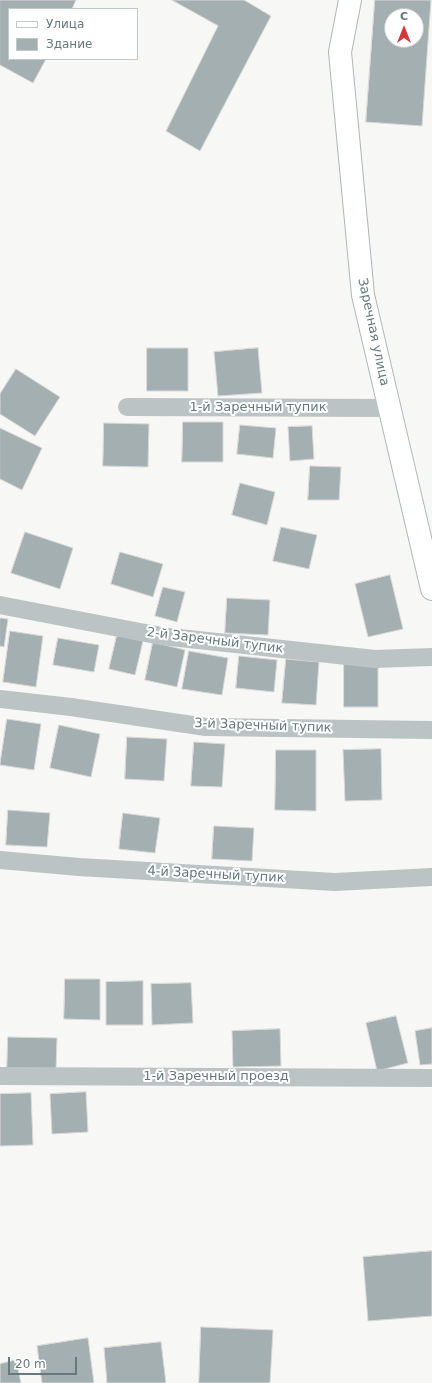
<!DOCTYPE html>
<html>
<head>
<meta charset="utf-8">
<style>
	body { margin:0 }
	#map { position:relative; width:432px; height:1383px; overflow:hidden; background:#f7f7f5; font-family:"DejaVu Sans",sans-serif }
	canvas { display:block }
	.legend { position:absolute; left:8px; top:8px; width:130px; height:52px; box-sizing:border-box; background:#fff; border:1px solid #c1c9cb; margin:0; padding:5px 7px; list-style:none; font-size:12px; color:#65797d }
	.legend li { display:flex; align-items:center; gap:8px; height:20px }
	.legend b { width:20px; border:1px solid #c1c9cb }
	.north { position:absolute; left:384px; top:8px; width:40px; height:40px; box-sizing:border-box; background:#fff; border:1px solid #c1c9cb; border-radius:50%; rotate:0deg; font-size:11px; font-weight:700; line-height:16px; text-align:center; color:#65797d }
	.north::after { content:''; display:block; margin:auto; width:14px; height:18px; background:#d4383b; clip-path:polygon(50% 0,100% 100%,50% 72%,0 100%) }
	.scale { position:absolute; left:8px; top:1357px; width:69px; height:18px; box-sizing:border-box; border:2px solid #65797d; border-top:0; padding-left:5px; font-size:12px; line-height:14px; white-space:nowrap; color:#65797d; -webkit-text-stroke:3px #fff; paint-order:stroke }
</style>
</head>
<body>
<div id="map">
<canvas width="432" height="1383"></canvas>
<ul class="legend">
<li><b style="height:5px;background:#fff"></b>Улица</li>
<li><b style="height:11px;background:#a4afb1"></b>Здание</li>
</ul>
<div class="north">С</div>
<div class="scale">20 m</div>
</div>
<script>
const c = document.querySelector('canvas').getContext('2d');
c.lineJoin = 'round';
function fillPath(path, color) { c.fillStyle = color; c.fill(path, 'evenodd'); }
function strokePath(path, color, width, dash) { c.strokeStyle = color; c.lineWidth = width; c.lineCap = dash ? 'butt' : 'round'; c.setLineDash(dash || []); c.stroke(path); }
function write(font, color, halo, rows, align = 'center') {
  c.font = font + ' "DejaVu Sans",sans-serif'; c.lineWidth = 4; c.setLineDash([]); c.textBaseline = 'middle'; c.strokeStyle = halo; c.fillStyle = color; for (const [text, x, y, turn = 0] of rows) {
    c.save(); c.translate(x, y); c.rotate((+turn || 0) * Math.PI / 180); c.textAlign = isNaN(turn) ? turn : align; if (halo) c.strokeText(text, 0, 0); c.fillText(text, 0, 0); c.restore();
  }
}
const building = new Path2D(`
	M0 0H76L72 9H9V59H46L33 83 0 65Z
	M172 0H244L271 16 200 151 166 131 218 26Z
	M375 0H431L422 126 366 122ZM392 16H416V40H392Z
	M147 348H188V391H147Z
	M258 348 262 393 218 396 214 352Z
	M16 369 60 397 35 436 0 414V394Z
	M183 422H223V462H182Z
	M104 423 149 424 148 467 103 466Z
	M240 425 276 428 273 458 237 454Z
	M312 426 314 459 290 461 288 427Z
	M0 428 42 448 22 490 0 479Z
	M310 466 341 467 339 500H308Z
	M240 483 275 492 267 525 232 515Z
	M281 527 317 535 309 569 273 561Z
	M25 532 73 548 60 589 11 573Z
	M120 552 163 564 153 597 111 584Z
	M390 575 403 629 368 637 355 584Z
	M163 587 185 592 177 622 155 616Z
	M227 598 270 600 268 635 225 633Z
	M0 618 8 619 4 647 0 646Z
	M10 631 43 636 36 687 3 682Z
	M117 635 143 641 135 675 109 669Z
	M58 638 99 645 94 672 53 665Z
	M153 642 185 650 177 687 145 680Z
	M189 651 228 658 222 695 182 689Z
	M239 656 277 660 274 692 236 688Z
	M286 659 319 662 316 705 282 703Z
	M344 664H378V707H344Z
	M7 719 41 724 34 770 0 765Z
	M59 725 100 734 91 777 50 768Z
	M127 737 167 739 164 781 125 779Z
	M194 742 225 744 222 787 191 786Z
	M381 749 382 800 345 801 343 750Z
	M276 750H316V811L275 810Z
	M8 810 50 813 47 847 6 845Z
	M123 813 160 818 155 853 119 849Z
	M214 826 254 828 252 861 212 859Z
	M65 979H100V1020L64 1019Z
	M143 981V1025H106V982Z
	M191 983 193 1023 152 1025 151 984Z
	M396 1016 408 1063 377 1071 366 1023Z
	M432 1028V1064L420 1065 415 1031Z
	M280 1029 281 1066 233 1067 232 1031Z
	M8 1037 57 1038 56 1069 7 1068Z
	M86 1092 88 1132 52 1134 50 1094Z
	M31 1093 33 1145 0 1146V1094Z
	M432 1251V1316L368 1321 363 1257Z
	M201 1327 273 1330 270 1383H199Z
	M88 1338 94 1383H42L37 1346Z
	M161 1342 166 1383H107L104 1348Z
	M16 1360 21 1383H0V1364Z`);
fillPath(building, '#a4afb1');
strokePath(building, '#d9d8d7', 1);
const secondary = new Path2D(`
	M350 0 340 52 363 295 432 589`);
strokePath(secondary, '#afb7b9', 24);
strokePath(new Path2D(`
	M127 407 390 408
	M0 605 161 636 375 659 432 657
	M0 699 71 707 206 727 432 730
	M0 860 79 867 335 882 432 877
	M0 1076 432 1078`), '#bcc3c4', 18);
strokePath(secondary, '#fff', 22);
write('13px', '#65797d', '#fff', [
	["Заречная улица",373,332,78],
	["1-й Заречный тупик",258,408],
	["2-й Заречный тупик",215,641,7],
	["3-й Заречный тупик",263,726,2],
	["4-й Заречный тупик",216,875,3],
	["1-й Заречный проезд",216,1077]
]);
</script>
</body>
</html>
